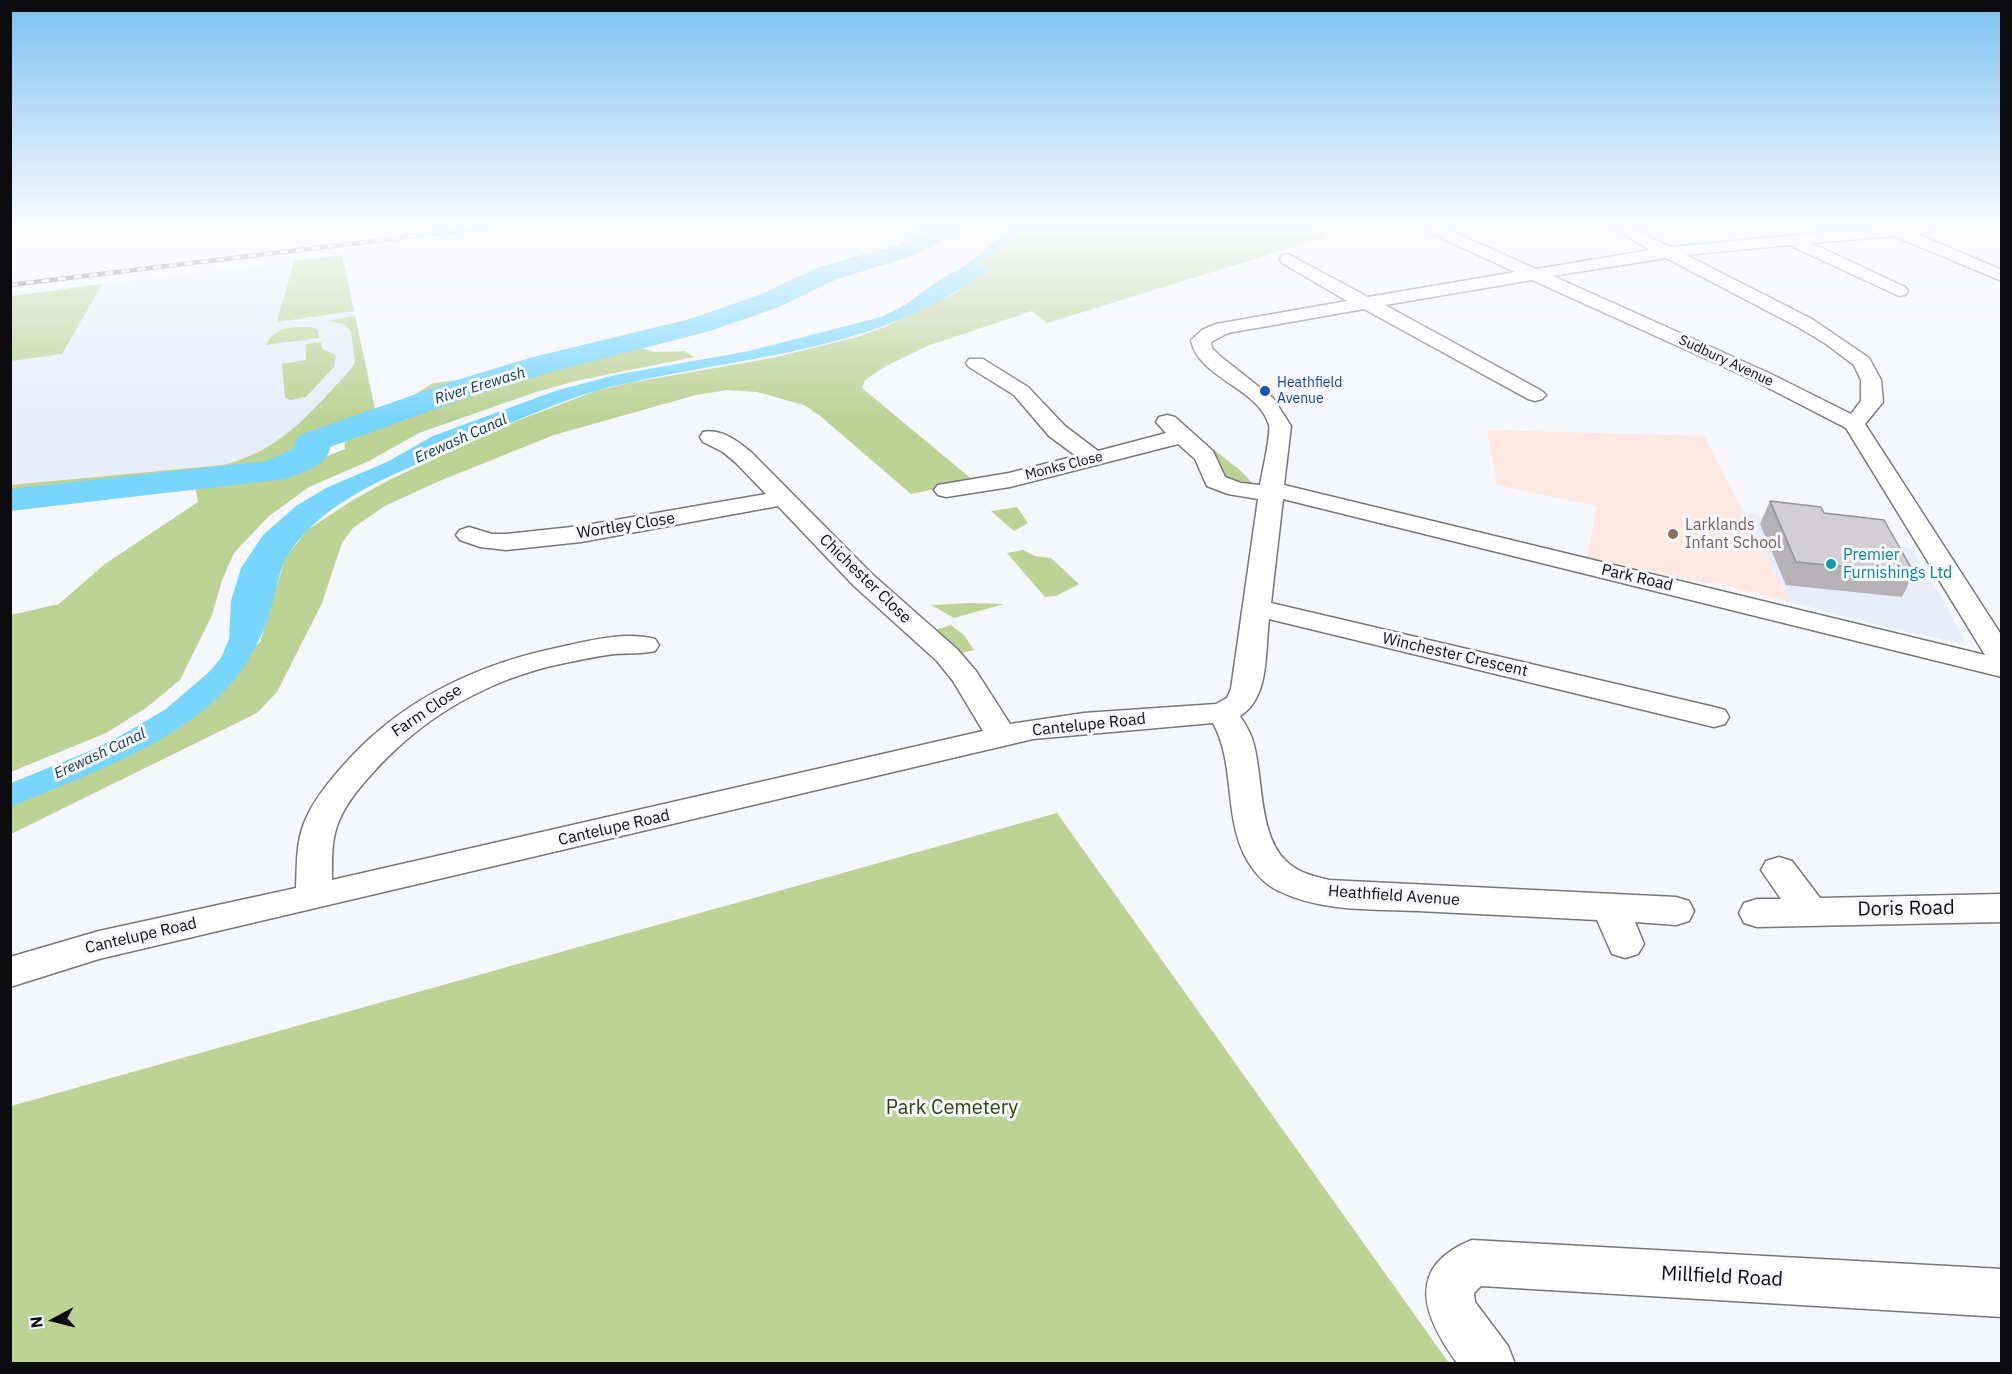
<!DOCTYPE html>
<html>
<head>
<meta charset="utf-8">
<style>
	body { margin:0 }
	#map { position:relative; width:2012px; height:1374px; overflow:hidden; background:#f5f7fc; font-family:"IBM Plex Sans",sans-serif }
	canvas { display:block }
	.frame { position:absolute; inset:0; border:12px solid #0c0c0e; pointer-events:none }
	.north { position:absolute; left:24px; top:1290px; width:60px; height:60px; -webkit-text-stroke:4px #f5f7fc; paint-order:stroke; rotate:263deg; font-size:16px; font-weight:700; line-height:24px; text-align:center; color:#0c0c0e }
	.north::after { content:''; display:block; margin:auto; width:21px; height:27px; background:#0c0c0e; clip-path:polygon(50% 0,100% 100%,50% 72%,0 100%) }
</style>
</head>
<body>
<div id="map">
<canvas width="2012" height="1374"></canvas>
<div class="frame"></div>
<div class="north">N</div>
</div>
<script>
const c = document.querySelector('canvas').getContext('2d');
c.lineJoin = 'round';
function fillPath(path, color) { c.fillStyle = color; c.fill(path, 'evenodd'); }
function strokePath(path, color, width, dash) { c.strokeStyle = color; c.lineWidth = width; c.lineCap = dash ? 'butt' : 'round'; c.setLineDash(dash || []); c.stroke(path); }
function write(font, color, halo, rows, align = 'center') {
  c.font = font + ' "IBM Plex Sans",sans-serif'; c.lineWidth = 6; c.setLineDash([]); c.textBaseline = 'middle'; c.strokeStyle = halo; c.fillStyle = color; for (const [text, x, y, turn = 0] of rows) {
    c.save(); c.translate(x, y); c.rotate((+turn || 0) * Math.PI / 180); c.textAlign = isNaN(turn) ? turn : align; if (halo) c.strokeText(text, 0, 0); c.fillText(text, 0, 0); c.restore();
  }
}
fillPath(new Path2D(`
	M342 255 377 419 304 442 274 465 194 476 11 495 10 296Z
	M1743 512 1911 549 1941 596 1965 642 1959 643 1891 628 1790 602Z`), '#e8edf9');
fillPath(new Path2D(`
	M1487 430 1704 436 1790 602 1715 583H1706L1587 557 1597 506 1497 485Z`), '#fde8e2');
fillPath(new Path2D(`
	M1024 228H1309L1326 237 1047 323 1032 311 927 346 886 366 865 380 862 388 974 481 911 494 819 415 804 405 757 392 728 390 696 395 554 435 437 482 383 507 353 528 342 543 322 603 277 692 257 713 11 834 10 807 109 765 260 642 285 559 307 530 353 500 391 479 519 420 596 391 629 383 772 358 857 337 885 327 954 294 994 267 975 268Z
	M342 255 354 311 277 322 294 261Z
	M102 284 62 354 11 361V296Z
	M355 316 377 418 433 383 478 378 511 368 532 377 639 347 654 352 685 351 694 357 576 381 536 392 419 433 369 461 309 487 269 516 234 553 222 580 212 615 180 680 146 708 106 733 11 772V615L59 604 105 564 198 502 193 476 11 495V485L223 465C283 450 311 412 351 369L355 362 351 331 343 324 328 321ZM344 429 345 449 317 460 285 457 304 442Z
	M311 327 318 330 319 338 266 345C274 326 293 327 311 327Z
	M321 342 322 349 336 355 334 367 306 397 290 400 285 397 282 364 306 360V344Z
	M1213 449 1241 471 1253 484 1242 485 1225 481 1214 459Z
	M1017 507 1028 523 1014 531 991 511Z
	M1023 550 1035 556 1051 558 1079 584 1056 596 1045 597 1007 553Z
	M973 603 1004 604 954 618 931 605Z
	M951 625 964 635 974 650 961 653 935 630Z
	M1057 813 1449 1363H11V1106Z`), '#bdd295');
fillPath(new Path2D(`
	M1007 228H1024L976 267 995 266C879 352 762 353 628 383 570 395 516 421 463 444 423 462 382 477 346 500 322 515 301 533 287 557 279 570 277 588 273 602 266 628 256 649 241 671 194 739 85 775 11 807V783L97 748 129 731 166 709 209 672 221 658 229 639 231 601 241 568 263 535 296 506 326 488 387 462 433 436 555 391 615 375 749 351 881 317 905 305 938 281 966 265 1005 233Z`), '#78d5fc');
fillPath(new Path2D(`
	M929 228H960L957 233 916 255 837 279 779 307 710 331 555 371 472 396 330 447C329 466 300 473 286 479L10 511V489L266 461 294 448 295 442 300 435 450 382 533 357 690 319 759 295 819 267 898 245Z`), '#78d5fc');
const minor = new Path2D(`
	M1424 228H1445L1536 269 1650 250 1613 228H1633L1670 247 1872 228H1935L1933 231 1917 234 2002 270V281L1894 236 1811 243 1905 287 1908 291 1905 295 1899 296 1789 245 1686 255 1812 319 1869 358 1881 380 1883 402 1865 424 2002 636V677L1283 499 1271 603 1714 707 1725 710 1729 717 1725 724 1714 727 1269 619C1265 650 1270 698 1240 716 1246 725 1252 735 1254 745 1263 780 1259 836 1286 861 1298 873 1314 876 1329 880L1676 897 1689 901 1694 911 1689 921 1676 925 1635 922 1644 944 1638 954 1625 958 1612 954 1597 920C1537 917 1478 914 1418 911 1373 909 1321 912 1279 891 1265 885 1255 873 1247 860 1223 817 1236 765 1213 723L1033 739 99 959 10 987V957L99 931 296 888C297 868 296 848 302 829 309 806 326 785 341 768 398 702 472 666 556 648 588 641 623 631 655 639L659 645 655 651C642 654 628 653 614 654 592 657 569 662 547 667 478 685 417 722 370 776 358 789 346 804 339 821 331 839 332 860 332 880L983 731 953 681 937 661 854 586 778 506 581 542 506 550 480 547 460 540 456 535 460 530 469 527 492 534H506L581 526 766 494 736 463 723 452 703 442 700 437 703 432C721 428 739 442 752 453L872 574 957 649 976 671 1010 724 1084 713 1216 704 1227 698 1231 689 1258 499 1228 494 1207 486 1195 459 1178 444 1010 487 946 497 938 495 934 490 938 485 1009 473 1076 456 1049 436 1014 395 969 367 966 363 969 359H983L1028 387 1065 426 1098 451 1166 433 1156 422 1159 417 1167 415 1175 417 1213 451 1225 477 1241 483 1260 485C1262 473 1271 435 1269 425 1259 388 1198 378 1191 340L1202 330 1216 324 1347 301 1282 263 1280 259 1282 255 1288 254 1368 297 1515 272 1426 231ZM1666 258 1798 327 1826 344 1854 365 1861 380V401L1851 414 1769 373 1553 276ZM1532 280 1755 381 1846 428 1985 655 1284 485 1291 426 1273 398 1220 356 1212 348 1211 342 1228 333 1364 309 1528 399 1535 401 1542 399 1546 395 1542 391 1385 305Z
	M1779 857 1792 861 1820 898 2002 894V922L1757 927 1744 923 1739 913 1744 903 1757 899H1781L1761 870 1766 861Z
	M1472 1240 2002 1269V1317L1481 1286 1474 1293 1475 1302 1508 1346 1515 1364H1458C1423 1317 1404 1267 1472 1240Z`);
strokePath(minor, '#75777b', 3);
fillPath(minor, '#fff');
const rail = new Path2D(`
	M10 285 481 228`);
strokePath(rail, '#6a6a6e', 4.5);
strokePath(rail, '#f5f7fc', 3, [8]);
fillPath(new Path2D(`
	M1770 501 1824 513 1914 573 1902 597 1786 585 1760 524Z`), '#b4b2b6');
const building = new Path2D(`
	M1770 501 1821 507 1824 513 1884 520 1914 573 1796 562Z`);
fillPath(building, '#d1cfd4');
strokePath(building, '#929194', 1.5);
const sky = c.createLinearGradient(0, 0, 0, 420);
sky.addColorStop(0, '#7bc1f0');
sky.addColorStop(0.54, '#fafbfe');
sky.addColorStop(1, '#fafbfe00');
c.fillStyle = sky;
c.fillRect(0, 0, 2012, 420);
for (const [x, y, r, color] of [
	[1265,391,6,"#1a4fb4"],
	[1673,534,6,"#8d6e63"],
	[1831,564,6,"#0f9aa8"]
]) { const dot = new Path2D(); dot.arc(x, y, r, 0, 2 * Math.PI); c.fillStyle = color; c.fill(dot); strokePath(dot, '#f5f7fc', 2); }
write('14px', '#0c0c0e', '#f5f7fc', [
	["Sudbury Avenue",1726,361,25],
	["Monks Close",1064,466,-14]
]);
write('14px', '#164399', '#f5f7fc', [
	["Heathfield",1277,383],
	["Avenue",1277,399]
], 'left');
write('italic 15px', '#093645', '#f5f7fc', [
	["River Erewash",480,386,-17],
	["Erewash Canal",461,439,-24],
	["Erewash Canal",100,754,-25]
]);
write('16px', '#785e54', '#f5f7fc', [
	["Larklands",1685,525],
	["Infant School",1685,543]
], 'left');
write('16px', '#0c0c0e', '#f5f7fc', [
	["Wortley Close",626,526,-9],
	["Park Road",1637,578,13],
	["Chichester Close",865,579,44],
	["Winchester Crescent",1455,655,13],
	["Farm Close",427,711,-34],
	["Cantelupe Road",1089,725,-6],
	["Cantelupe Road",614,828,-13],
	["Heathfield Avenue",1394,896,4],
	["Cantelupe Road",141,936,-13]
]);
write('16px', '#0d838f', '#f5f7fc', [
	["Premier",1843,555],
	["Furnishings Ltd",1843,573]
], 'left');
write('20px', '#0c0c0e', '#f5f7fc', [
	["Doris Road",1906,909,-1],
	["Millfield Road",1722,1277,3]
]);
write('20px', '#334209', '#f5f7fc', [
	["Park Cemetery",952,1108]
]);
</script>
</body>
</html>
